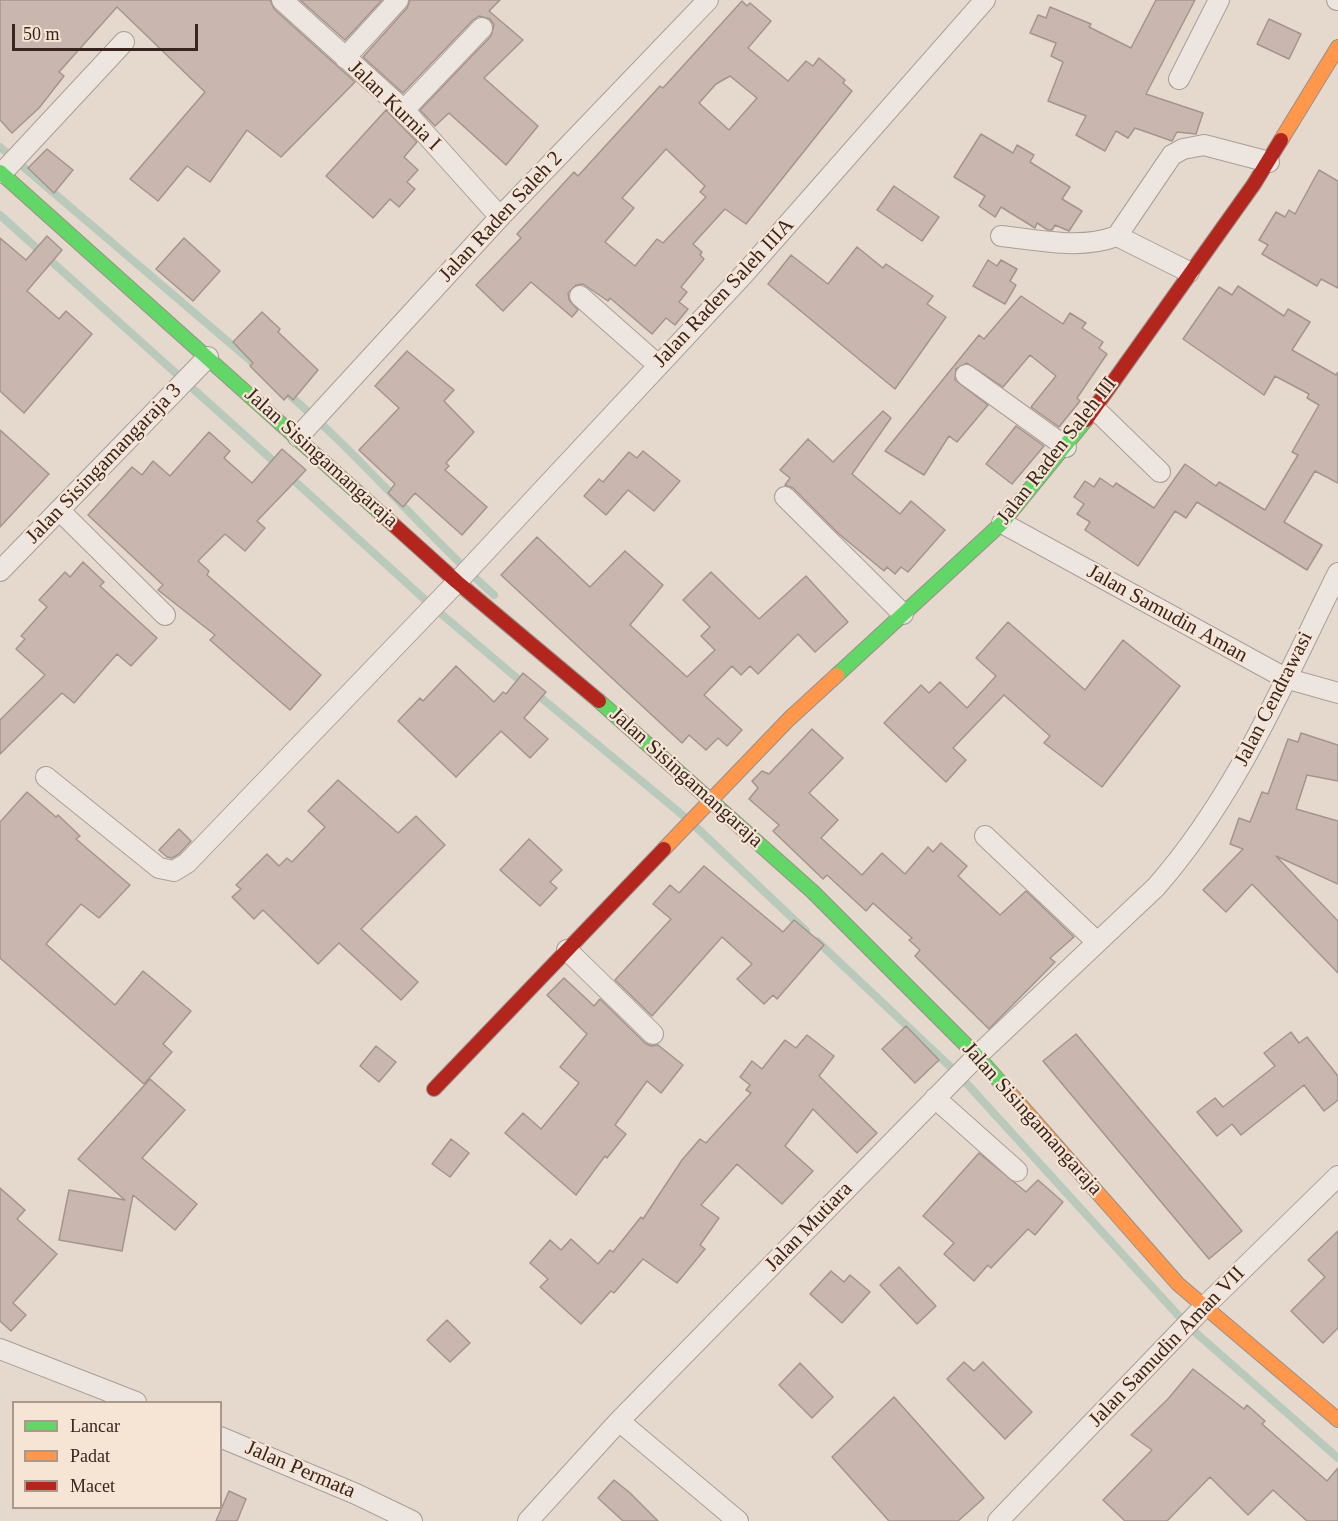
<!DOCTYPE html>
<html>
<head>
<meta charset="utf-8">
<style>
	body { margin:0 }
	#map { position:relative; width:1338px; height:1521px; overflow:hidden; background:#e5d9ce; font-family:Georgia,serif }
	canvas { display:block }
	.legend { position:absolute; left:12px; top:1401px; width:210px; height:108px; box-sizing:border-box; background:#f6e4d4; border:2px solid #aa988c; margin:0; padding:8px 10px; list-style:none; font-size:18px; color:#39251f }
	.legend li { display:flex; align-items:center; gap:12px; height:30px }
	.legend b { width:30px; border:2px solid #aa988c }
	.scale { position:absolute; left:12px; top:24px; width:186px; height:27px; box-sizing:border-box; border:3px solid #39251f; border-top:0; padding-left:8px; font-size:18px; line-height:21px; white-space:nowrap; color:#39251f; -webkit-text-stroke:4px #f6e4d4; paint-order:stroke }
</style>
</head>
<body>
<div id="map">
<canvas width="1338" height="1521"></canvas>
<ul class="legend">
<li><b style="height:8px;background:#63d668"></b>Lancar</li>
<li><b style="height:8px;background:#ff974d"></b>Padat</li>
<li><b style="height:8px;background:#b3261e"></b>Macet</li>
</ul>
<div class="scale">50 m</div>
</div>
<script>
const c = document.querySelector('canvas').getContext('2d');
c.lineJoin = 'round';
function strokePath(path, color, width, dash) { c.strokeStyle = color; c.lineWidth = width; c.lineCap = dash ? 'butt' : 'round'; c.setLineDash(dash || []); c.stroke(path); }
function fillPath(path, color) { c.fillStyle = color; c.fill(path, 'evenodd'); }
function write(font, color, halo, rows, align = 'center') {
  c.font = font + ' Georgia,serif'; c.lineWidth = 4.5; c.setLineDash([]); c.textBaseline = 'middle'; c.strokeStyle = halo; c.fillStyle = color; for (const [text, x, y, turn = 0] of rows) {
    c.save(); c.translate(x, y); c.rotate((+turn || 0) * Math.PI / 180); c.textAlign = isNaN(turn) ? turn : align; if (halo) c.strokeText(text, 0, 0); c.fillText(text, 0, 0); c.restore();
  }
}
strokePath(new Path2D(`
	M0 147 259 368
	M0 215 280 467
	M288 394C361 456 422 531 494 595
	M288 475 433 607 524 684
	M533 691 686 818
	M695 826 806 931
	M817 941 958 1074 1187 1325 1338 1458`), '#b9c9bb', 8);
const building = new Path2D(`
	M0 0H270L274 9 355 82 281 157 247 130 210 182 187 166 158 201 130 179 205 92 117 7 59 72 64 76 39 108 12 133 0 120Z
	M300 0H382L345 40Z
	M410 0H500L489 11 523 40 484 78 538 126 506 165 449 113 435 126 420 110 491 36 494 25 490 19 479 16 473 20 403 93 363 57 407 8Z
	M1156 0H1195L1146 94 1203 113 1196 134 1177 132 1172 141 1135 128 1128 138 1116 131 1105 151 1076 135 1086 116 1048 101 1063 62 1051 56 1056 43 1030 33 1038 15 1046 18 1050 7 1091 24 1089 27 1131 48Z
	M742 1 747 6 750 3 771 21 748 48 788 81 806 61 813 66 819 58 845 80 843 83 852 91 746 224 725 209 693 244 702 252 700 255 704 259 681 287 687 292 679 302 688 309 675 325 666 318 652 334 610 298 608 301 583 284 576 285 568 293 569 300 578 310 572 317 531 282 503 311 476 285 521 238 517 234 574 172 578 176 660 86 663 88ZM730 76 757 98 729 130 699 103 716 84ZM666 149 705 186 700 192 706 197 663 243 657 239 635 266 605 242 634 208 622 198Z
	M1269 19 1301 34 1289 59 1257 44Z
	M386 110 417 142 404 157 418 170 407 182 415 189 399 207 390 199 373 218 326 176Z
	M981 134 1013 153 1017 145 1034 155 1030 162 1070 187 1062 199 1082 211 1069 231 1055 225 1052 230H1048L1037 223 1035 228 1001 207 995 217 979 206 985 196 954 177Z
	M47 149 73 170 54 193 28 168Z
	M1319 170 1338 181V288L1321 279 1317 286 1262 254 1268 245 1259 240 1276 212 1285 217 1289 210 1295 214Z
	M894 186 939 217 922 241 877 210Z
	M47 236 62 250 27 291 59 319 66 311 92 334 24 413 0 391V238L26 260Z
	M184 238 220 271 193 301 156 269Z
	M857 247 883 268 886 264 933 296 927 304 946 317 895 389 768 284 791 255 828 284Z
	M988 260 997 266 1001 260 1017 269 1010 281 1016 285 1005 304 973 286Z
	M1238 286 1284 316 1288 309 1310 322 1292 350 1336 375 1338 372V483L1315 471 1284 522 1322 545 1307 570 1197 502 1186 518 1175 511 1138 566 1085 530 1090 522 1077 514 1084 504 1074 497 1085 481 1094 487 1100 478 1113 487 1116 483 1154 508 1185 464 1216 486 1219 482 1265 510 1298 455 1292 452 1319 405 1307 398 1309 394 1275 376 1264 395 1183 339 1219 287 1232 295Z
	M1021 296 1063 324 1070 313 1086 323 1082 328 1103 342 1099 348 1107 354 1077 398 1080 401 1059 427 1031 407 1056 376 1030 355 1003 387 967 363 956 369 955 380 988 405 957 442 949 436 924 475 885 451 979 335 984 339Z
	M262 312 280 329 278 332 318 370 293 400 288 395 284 400 250 366 253 363 233 342Z
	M407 351 454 390 444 401 474 432 446 463 449 466 445 470 487 507 462 535 415 493 403 507 388 493 395 484 359 450 399 408 375 386Z
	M883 411 891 418 852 474 900 514 911 501 945 530 908 572 901 567 895 574 887 567 884 571 839 534 793 488 785 485 790 478 780 470 808 439 833 462Z
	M1016 426 1044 446 1012 484 986 464Z
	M0 430 49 474 0 527Z
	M209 432 230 451 224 458 252 483 282 449 306 470 257 521 265 528 245 551 225 534 198 561 209 571 207 575 321 675 290 710 210 640 215 635 158 590 163 585 88 515 132 467 142 475 153 461 170 476Z
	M643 451 680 481 654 511 628 490 606 515 584 496 599 479 603 482 629 452 637 458Z
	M537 537 590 587 625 551 663 585 630 625 687 677 715 650 701 636 710 627 683 600 711 572 759 619 806 576 848 622 815 652 798 634 758 674 750 666 741 675 732 666 704 695 742 730 727 746 718 738 706 750 689 735 682 743 501 575Z
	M83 562 104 582 100 586 157 638 131 666 117 654 74 703 62 693 0 754V720L45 675 16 649 25 639 21 636 47 607 39 600 65 572 70 577Z
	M1008 622 1085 690 1123 640 1180 686 1102 787 1044 743 1050 736 1004 695 953 748 966 760 946 782 884 723 921 685 929 693 940 682 967 708 996 676 976 658Z
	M456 666 494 702 503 692 506 694 523 673 546 692 524 718 548 739 530 758 501 731 456 777 398 721 420 698 423 701Z
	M812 729 843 758 809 793 838 820 821 838 862 875 882 853 905 874 928 847 933 852 941 843 967 866 958 876 1000 915 1026 891 1074 937 1050 958 1055 962 989 1029 915 956 920 950 909 940 912 938 873 903 866 911 827 875 823 879 773 831 779 825 749 799 758 788 752 781 762 771 769 774Z
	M1301 733 1338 745V781L1307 775 1296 809 1338 821V884L1276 856 1338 921V973L1252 884 1226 912 1203 890 1243 849 1230 844 1239 818 1250 822 1262 792 1268 794 1288 739 1298 742Z
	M338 780 398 833 416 816 445 845 361 929 418 982 401 1000 339 943 318 964 263 910 254 919 232 897 241 889 236 885 267 854 279 866 287 858 292 862 325 827 308 811Z
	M27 792 56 817 58 815 80 836 76 839 130 885 99 918 81 904 46 944 115 1005 143 971 191 1011 163 1044 172 1052 144 1084 0 958V822Z
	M179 829 191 841 179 854 172 858 167 857 159 850Z
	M529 839 562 870 550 882 557 888 540 906 500 870Z
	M704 866 783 932 794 920 824 945 777 999 773 995 764 1004 737 979 752 964 722 937 652 1016 615 980 671 919 653 904 670 885 679 893Z
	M564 978 594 1006 600 999 645 1043 651 1046 658 1045 683 1065 661 1093 647 1081 615 1125 626 1134 607 1158 605 1156 576 1195 505 1133 523 1113 541 1129 579 1083 560 1067 587 1034 547 995Z
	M906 1026 939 1060 915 1083 882 1049Z
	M1291 1032 1299 1043 1307 1037 1338 1076V1100L1324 1111 1304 1085 1241 1135 1232 1124 1217 1136 1197 1112 1215 1098 1223 1107 1275 1066 1264 1053Z
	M1076 1034 1242 1231 1209 1259 1043 1061Z
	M807 1035 834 1056 819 1076 877 1133 857 1153 813 1109 785 1146 813 1171 782 1204 737 1164 701 1205 719 1218 700 1245 705 1249 677 1283 643 1259 614 1293 611 1291 581 1324 540 1287 548 1279 530 1263 550 1240 561 1250 571 1239 598 1264 610 1250 613 1252 641 1217 643 1219 682 1160 700 1139 706 1143 751 1093 746 1090 750 1085 740 1077 752 1061 762 1069 785 1040 796 1048Z
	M376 1046 396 1062 379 1082 360 1066Z
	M150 1079 185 1110 142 1158 197 1204 175 1230 133 1195 122 1251 59 1240 69 1190 125 1200 78 1159Z
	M451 1139 469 1153 450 1177 432 1164Z
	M979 1153 1026 1192 1038 1180 1063 1202 1035 1235 1028 1229 991 1268 988 1265 974 1281 944 1254 954 1243 923 1216Z
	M0 1188 25 1210 17 1219 57 1254 13 1303 26 1315 11 1331 0 1321Z
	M1338 1231V1328L1323 1343 1291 1311 1325 1277 1308 1260Z
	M899 1267 936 1306 917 1324 880 1285Z
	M831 1271 844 1282 850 1275 870 1292 842 1323 810 1294Z
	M447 1320 470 1343 450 1362 427 1340Z
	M964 1362 974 1371 983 1362 1032 1412 1005 1439 947 1379Z
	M800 1363 833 1397 812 1418 779 1385Z
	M1193 1369 1244 1409 1247 1405 1265 1421 1262 1424 1327 1481 1338 1468V1521H1307L1273 1490 1248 1515 1210 1477 1167 1521H1125L1103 1500 1152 1450 1131 1435 1168 1399Z
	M894 1397 984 1498 958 1521H889L832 1457Z
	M614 1480 629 1492 658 1521H623L598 1498Z
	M229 1491 246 1499 237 1521H216Z`);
fillPath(building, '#c9b6af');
strokePath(building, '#a5948d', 1.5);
const street = new Path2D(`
	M282 0 404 110 500 217
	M1337 0H1338
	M345 58 398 0
	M1179 79 1219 0
	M404 110 482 28
	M2 173 124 42
	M1001 236C1040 240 1080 250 1117 236
	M1189 272 1117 236 1172 155 1183 149 1204 145 1269 162
	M580 296 658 365
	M966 375 1066 447
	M1095 409 1160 472
	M298 437 500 217 708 0
	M785 497 903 614
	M59 510 165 615
	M1002 523 1285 678 1338 693
	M0 571 208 357
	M46 777 159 868 174 871 187 863 457 582 744 274 985 0
	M985 836 1097 942
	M567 950 653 1034
	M935 1098 1017 1171
	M0 1349 136 1402
	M619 1421 738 1521
	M220 1437 356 1494 412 1521
	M528 1521 619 1421 977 1056 1156 887C1237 795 1284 681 1338 573
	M998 1521 1203 1308 1338 1176`);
const fast = new Path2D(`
	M0 172 386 518
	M837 675 1002 523 1086 420
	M599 701 813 892 977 1056 1009 1092`);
const slow = new Path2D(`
	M1281 140 1338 47
	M664 849 789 719 837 675
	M1009 1092 1178 1284 1338 1420`);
const jam = new Path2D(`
	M1086 420 1254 184 1281 140
	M386 518 457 582 599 701
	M434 1089 664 849`);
strokePath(street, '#aa9e97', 22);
strokePath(fast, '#9a8e87', 16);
strokePath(slow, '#9a8e87', 16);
strokePath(jam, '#9a8e87', 16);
strokePath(street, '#ede6e0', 20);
strokePath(fast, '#63d668', 14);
strokePath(slow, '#ff974d', 14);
strokePath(jam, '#b3261e', 14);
write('21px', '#39251f', '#f6e4d4', [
	["Jalan Kurnia I",394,106,44],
	["Jalan Raden Saleh 2",501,217,-47],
	["Jalan Raden Saleh IIIA",724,293,-47],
	["Jalan Raden Saleh III",1057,451,-52],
	["Jalan Sisingamangaraja",321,458,42],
	["Jalan Sisingamangaraja 3",104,464,-46],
	["Jalan Samudin Aman",1167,614,29],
	["Jalan Cendrawasi",1274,699,-63],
	["Jalan Sisingamangaraja",686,778,42],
	["Jalan Sisingamangaraja",1032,1119,48],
	["Jalan Mutiara",809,1227,-46],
	["Jalan Samudin Aman VII",1167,1347,-46],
	["Jalan Permata",300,1470,23]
]);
</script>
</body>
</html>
